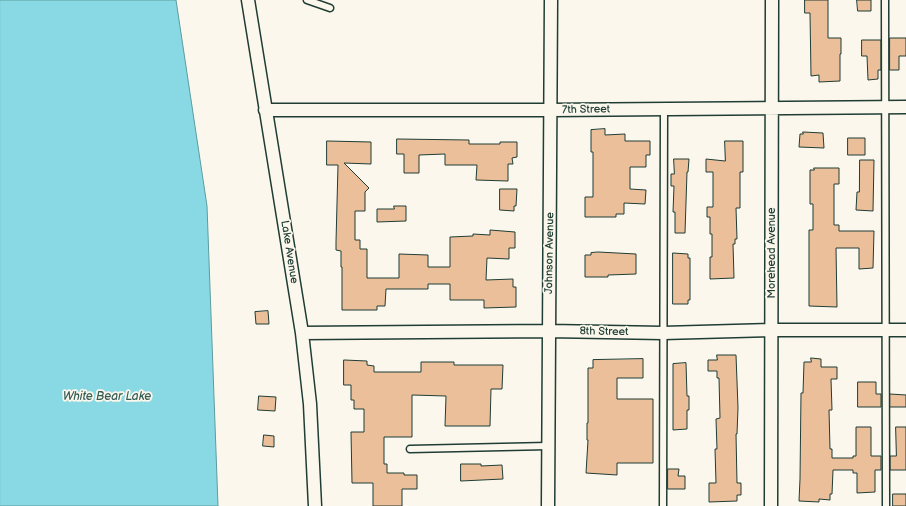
<!DOCTYPE html>
<html>
<head>
<meta charset="utf-8">
<style>
	body { margin:0 }
	canvas { display:block; background:#fbf7ec }
</style>
</head>
<body>
<canvas width="906" height="506"></canvas>
<script>
const c = document.querySelector('canvas').getContext('2d');
c.lineJoin = 'round';
function fillPath(path, color) { c.fillStyle = color; c.fill(path, 'evenodd'); }
function strokePath(path, color, width, dash) { c.strokeStyle = color; c.lineWidth = width; c.lineCap = dash ? 'butt' : 'round'; c.setLineDash(dash || []); c.stroke(path); }
function write(font, color, halo, rows, align = 'center') {
  c.font = font + ' "Balsamiq Sans",sans-serif'; c.lineWidth = 3.5; c.setLineDash([]); c.textBaseline = 'middle'; c.strokeStyle = halo; c.fillStyle = color; for (const [text, x, y, turn = 0] of rows) {
    c.save(); c.translate(x, y); c.rotate((+turn || 0) * Math.PI / 180); c.textAlign = isNaN(turn) ? turn : align; if (halo) c.strokeText(text, 0, 0); c.fillText(text, 0, 0); c.restore();
  }
}
const water = new Path2D(`
	M0 0H176L207 206 218 506H0Z`);
fillPath(water, '#89d9e4');
strokePath(water, '#5f9b9e', 1);
const building = new Path2D(`
	M805 0H828V38H841V54H840V81L819 82V75L811 76 810 13H805Z
	M857 0H871V11H858Z
	M890 38H906V56H899V70H890Z
	M862 40H881V70H878V79L868 80 867 56H862Z
	M605 129V135L625 134V141H650V155H646V167H630V189L646 190 645 204 624 203V214H616V217H585V197H593V152H591V130Z
	M803 132 823 133 824 148 799 147 800 134H803Z
	M848 138H865V155H848Z
	M397 139 469 140V144H500V142H517V157L512 158 513 164H508V181L476 180 477 165H445V154L419 155V173H404V154H397Z
	M327 141 371 142V164L344 163 369 188 365 192V211H355V240H360V249H367V278H399V254L428 255V267H450V237L473 236V234L490 235V230L515 232V248H509V259L487 258 486 280 513 279V287H516V307L484 308V300H450V284H428V289H386L385 306H377V310H342V267H341V251L336 250V242L338 165H327Z
	M725 141H743V172H740V208H736L737 239H735V244H733L734 278 710 279V257H712V234H710V217H707V207H713V172H706V159L725 161Z
	M674 159H689L688 172H687L685 233H675V212H673L674 186H671V174H674Z
	M860 160H874L873 211 856 210 857 192H859Z
	M814 168H839V184H834V225H839V231H874L873 268 859 269V248H836L837 307 809 306V230H813V204H810V170H814Z
	M500 189H517L516 206H514V211L500 210Z
	M394 206H406V221L377 222V209H394Z
	M598 252 636 254V274L608 275V277H585V255H591V253Z
	M673 253 688 254V258H690V300H688V304H673Z
	M268 311 269 324H256L255 312Z
	M717 355H736L738 408 737 434H736L737 483H741V495H737V501L709 502V483H716L715 449H717L716 419 720 418 719 378H717V371H708V360H717Z
	M811 358 821 359V367H837V379H831L832 410H829L830 449H832V458H853V456H856V427H871V456H881V470H875V492L857 493V473H853V470H833L832 494H830V500L819 499V502L799 501 800 479 801 393H803L804 362H811Z
	M643 359V378H617V399H653V463H617V475L586 473 588 440H587V423H588V368H593V360Z
	M344 360 367 361V365L374 366V372H421V362H454V365H503L502 389H491L490 426H445L446 396 412 395V437H384V464H387V473H404V475H417V489H402V506H373V483H352L351 432H364V409H354V400H351V385H344Z
	M686 363 687 396H689V410H687V429L673 430V364Z
	M858 382H876V394H881V407H858Z
	M890 394 906 395V407H890Z
	M259 396 276 397 275 411 258 410Z
	M896 427H906V470H890V456H896Z
	M264 435 274 436V447L263 446Z
	M461 464H481V466L502 465 503 479 461 481Z
	M668 469H679L678 476H685V489H668Z
	M893 494H906V506H893Z`);
fillPath(building, '#ecbf9b');
strokePath(building, '#1f3d34', 1);
const service = new Path2D(`
	M307 0 330 8
	M885 0 886 506
	M410 449 548 446
	M663 506 664 109`);
const minor = new Path2D(`
	M248 0 302 333 310 404 315 506
	M265 110H551L906 107
	M302 333 549 331 663 333 771 330H906
	M548 506 551 0
	M771 506 772 0`);
strokePath(service, '#1f3d34', 9);
strokePath(minor, '#1f3d34', 15);
strokePath(service, '#fbf7ec', 6);
strokePath(minor, '#fbf7ec', 12);
write('11px', '#1f3d34', '#fbf7ec', [
	["7th Street",586,110,-1],
	["Lake Avenue",289,252,81],
	["Johnson Avenue",550,253,-89],
	["Morehead Avenue",772,253,-90],
	["8th Street",604,332,1]
]);
write('italic 12px', '#345c57', '#fbf7ec', [
	["White Bear Lake",107,397]
]);
</script>
</body>
</html>
